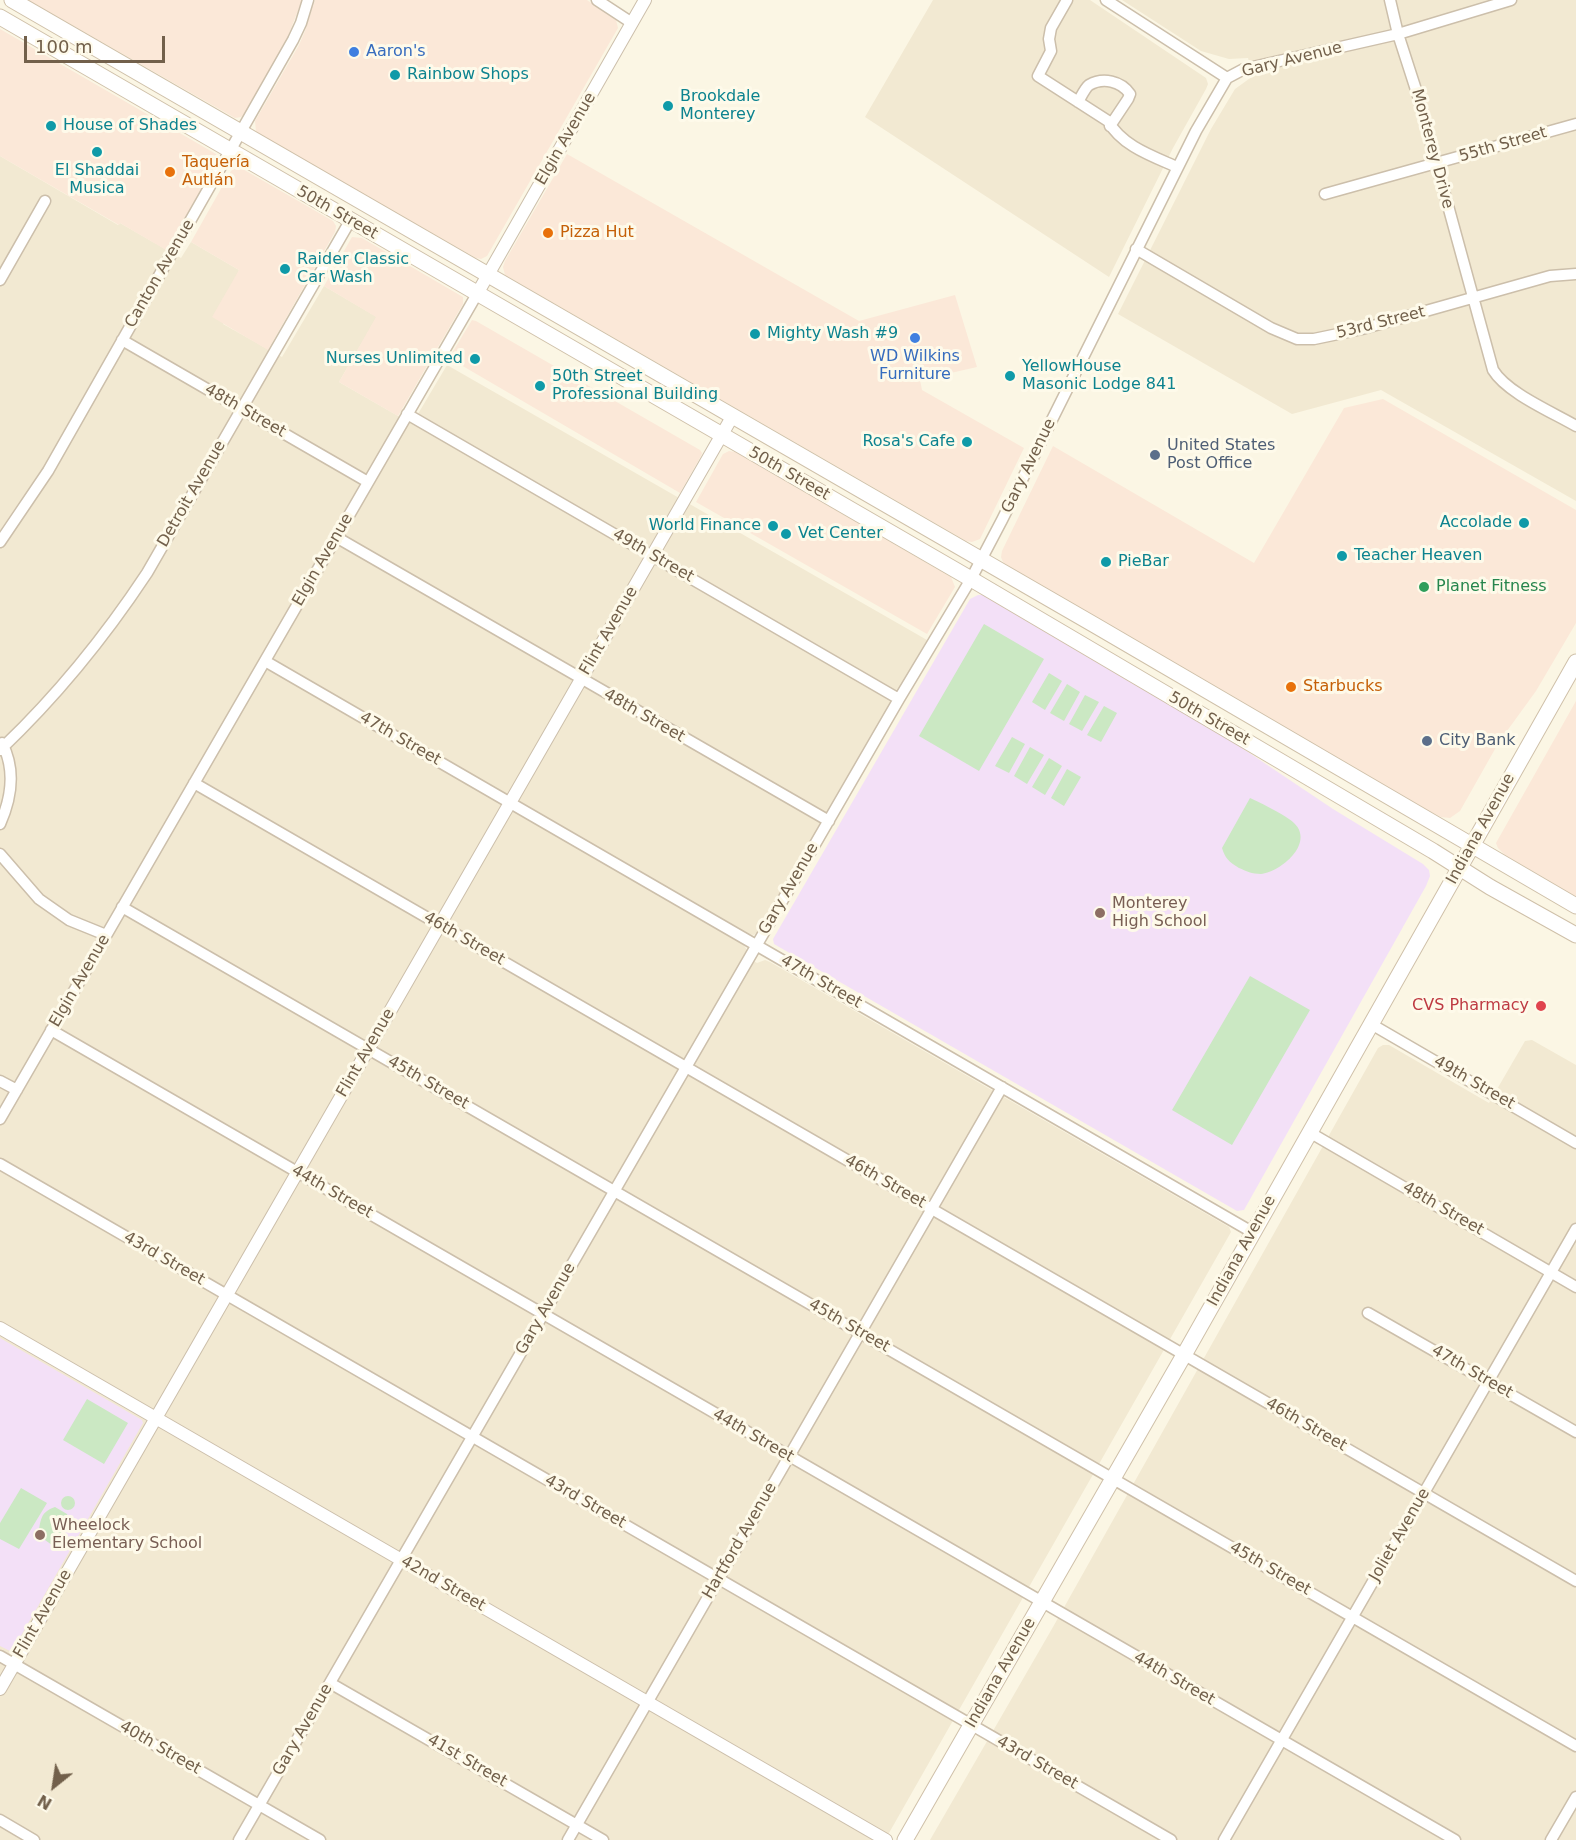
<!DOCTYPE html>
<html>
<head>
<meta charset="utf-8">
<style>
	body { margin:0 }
	#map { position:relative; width:1576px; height:1840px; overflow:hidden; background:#fbf6e4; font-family:"DejaVu Sans",sans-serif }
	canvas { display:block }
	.north { position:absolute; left:24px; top:1756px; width:60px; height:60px; -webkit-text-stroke:4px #fefaea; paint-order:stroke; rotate:210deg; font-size:16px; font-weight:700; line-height:24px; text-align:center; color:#72604b }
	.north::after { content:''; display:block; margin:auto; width:21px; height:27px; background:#72604b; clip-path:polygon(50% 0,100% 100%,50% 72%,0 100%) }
	.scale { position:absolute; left:24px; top:36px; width:141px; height:27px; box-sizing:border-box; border:3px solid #72604b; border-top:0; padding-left:8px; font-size:18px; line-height:21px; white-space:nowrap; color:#72604b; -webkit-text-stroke:4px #fefaea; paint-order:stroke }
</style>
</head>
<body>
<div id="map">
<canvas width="1576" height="1840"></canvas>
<div class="north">N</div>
<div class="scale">100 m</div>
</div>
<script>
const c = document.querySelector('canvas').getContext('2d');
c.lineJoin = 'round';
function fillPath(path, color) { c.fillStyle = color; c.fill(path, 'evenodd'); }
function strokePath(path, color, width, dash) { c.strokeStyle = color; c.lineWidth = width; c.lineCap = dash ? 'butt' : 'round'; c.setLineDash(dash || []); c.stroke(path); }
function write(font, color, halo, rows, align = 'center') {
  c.font = font + ' "DejaVu Sans",sans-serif'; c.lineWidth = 6; c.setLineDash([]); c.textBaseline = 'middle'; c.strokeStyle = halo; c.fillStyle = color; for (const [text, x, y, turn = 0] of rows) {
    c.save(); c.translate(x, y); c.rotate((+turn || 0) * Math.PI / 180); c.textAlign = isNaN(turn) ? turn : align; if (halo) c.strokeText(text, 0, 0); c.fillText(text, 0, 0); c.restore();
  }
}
fillPath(new Path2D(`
	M933 0H1090L1206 78 1208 84 1206 89 1173 148 1109 277 865 117Z
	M1122 0H1576V501L1381 390 1292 414 1118 314 1211 129 1235 89 1253 76 1248 58 1229 59 1201 51Z
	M0 156 118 225 120 223 181 258 191 242 239 270 223 324 282 357 324 286 377 317 339 382 412 424 447 365 927 640 758 932 754 935 749 934 743 944 747 950 744 955 757 963 765 960 770 962 1229 1227 1231 1232 885 1840H0Z
	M1532 1040 1576 1065V1840H930L1053 1627 1378 1048 1383 1045H1389L1489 1103 1525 1041Z`), '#f2e9d2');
fillPath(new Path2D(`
	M28 0H302L287 39 246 113 241 117 235 118Z
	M315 0H587L616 20 618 28 487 256 481 259 476 258 261 136 256 131 255 121 299 45 305 31Z
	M0 29 216 154 218 161 166 250 120 223 119 225 0 156Z
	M567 154 859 321 955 295 977 367 920 380 922 390 1024 448 980 539 972 542 966 541 505 275 503 267 505 261Z
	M236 167 241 168 333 221 336 226 335 232 268 350 212 317 239 270 191 242 231 171Z
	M352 237 362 238 463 297V304L398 416 339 382 376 317 324 286Z
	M472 320 476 321 700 450 702 453 701 456 680 493 449 358Z
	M1383 399 1576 510V623L1536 691 1499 742 1460 811 1450 818 1441 817 1429 811 1008 566 1003 562 1001 557 1002 551 1053 446 1254 563 1344 408Z
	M729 451 735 452 951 577 955 587 927 634 696 502 723 454Z
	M1576 701V897L1505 855 1498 848 1496 843Z`), '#fbe8d8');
fillPath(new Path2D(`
	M978 595H983L1233 742 1333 809 1423 864 1429 870 1430 876 1426 886 1244 1210 1237 1211 774 944 773 939 970 599Z
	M0 1338 142 1420 143 1423 14 1648 10 1651 0 1646Z`), '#f3e0f7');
fillPath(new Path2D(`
	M984 624 1044 659 979 771 919 736Z
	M1049 673 1062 681 1045 710 1032 702Z
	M1067 684 1080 692 1064 721 1050 713Z
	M1085 695 1099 702 1082 731 1069 724Z
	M1104 706 1117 713 1101 742 1087 735Z
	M1012 737 1025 744 1009 773 995 766Z
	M1030 747 1044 755 1027 784 1014 776Z
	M1049 758 1062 766 1045 795 1032 787Z
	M1067 769 1081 777 1064 806 1051 798Z
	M1250 798C1261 803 1287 816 1294 823 1315 843 1281 872 1261 874 1252 874 1246 871 1239 868 1229 862 1225 858 1222 848Z
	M1250 976 1310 1010 1232 1145 1172 1110Z
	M87 1399 128 1423 104 1464 63 1440Z
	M21 1488 47 1503 19 1549 0 1539V1523Z
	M61 1503a7 7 0 1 1 14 0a7 7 0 1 1-14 0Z
	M55 1507 67 1514 68 1517 66 1525 53 1545H52L38 1535C41 1520 40 1512 55 1507Z`), '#cbe8c3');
const minor = new Path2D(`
	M597 0 632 23
	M1067 0 1051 28 1049 39 1051 51 1038 76 1108 121C1122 146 1152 156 1177 167
	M1106 0 1227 78
	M1390 0 1398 34 1418 96 1493 370C1507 393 1552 412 1576 426
	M1078 102C1081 97 1085 88 1089 85 1103 77 1121 81 1130 94L1128 99 1110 126
	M1325 194 1576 124
	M1136 249 1271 328 1297 339H1314L1362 329 1550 276 1576 274
	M0 280 45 201
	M122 340 368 482
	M407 414 899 699
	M336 537 829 821
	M0 542 48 471 293 40 301 23 308 0
	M265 661 1252 1232
	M0 750C56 697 104 638 147 573L350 221
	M194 783 1576 1581
	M0 824C12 797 16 770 2 743
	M0 854 39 899 69 920 106 935
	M122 907 1576 1746
	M1371 1024 1576 1143
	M51 1030 1455 1840
	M0 1081 17 1090
	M0 1119 477 294
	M1309 1132 1576 1287
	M0 1164 1171 1840
	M1368 1313 1576 1432
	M0 1656 320 1840
	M330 1683 603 1840
	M0 1820 34 1840
	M239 1840 899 699 971 579 1002 520 1196 131 1227 78 1244 69 1398 34 1511 0
	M568 1840 1002 1087
	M1224 1840 1576 1229
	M1551 1840 1576 1797`);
const tertiary = new Path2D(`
	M477 294 645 0
	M0 1328 886 1840
	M0 1689 732 417`);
const secondary = new Path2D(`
	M12 0C533 303 1057 600 1576 906
	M0 17 971 579 1433 851 1490 887 1576 935
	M905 1840 1184 1355 1576 662`);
strokePath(minor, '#ccbfab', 13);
strokePath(tertiary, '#ccbfab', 14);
strokePath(secondary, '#cfc0a9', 17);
strokePath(minor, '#fff', 10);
strokePath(tertiary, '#fff', 12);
strokePath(secondary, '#fff', 15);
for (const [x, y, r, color] of [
	[354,52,6,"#3f7fe0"],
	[395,75,6,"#0f9aa8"],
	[668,106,6,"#0f9aa8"],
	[51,126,6,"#0f9aa8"],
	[97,152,6,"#0f9aa8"],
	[170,172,6,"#e8710a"],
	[548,233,6,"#e8710a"],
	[285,269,6,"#0f9aa8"],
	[755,334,6,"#0f9aa8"],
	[915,338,6,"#3f7fe0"],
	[475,359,6,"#0f9aa8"],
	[1010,376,6,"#0f9aa8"],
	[540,386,6,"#0f9aa8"],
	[967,442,6,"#0f9aa8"],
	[1155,455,6,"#5c6f8a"],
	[1524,523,6,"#0f9aa8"],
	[773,526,6,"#0f9aa8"],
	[786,534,6,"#0f9aa8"],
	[1342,556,6,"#0f9aa8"],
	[1106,562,6,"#0f9aa8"],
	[1424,587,6,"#2e9e5b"],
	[1291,687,6,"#e8710a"],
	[1427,741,6,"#5c6f8a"],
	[1100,913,6,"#8d6e63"],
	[1541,1006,6,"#e0444e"],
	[40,1535,6,"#8d6e63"]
]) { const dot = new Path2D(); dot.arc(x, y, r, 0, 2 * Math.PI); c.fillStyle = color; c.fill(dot); strokePath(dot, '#fefaea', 2); }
write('16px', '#366cbe', '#fefaea', [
	["Aaron's",366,52],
	["WD Wilkins",915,357,"center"],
	["Furniture",915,375,"center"]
], 'left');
write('16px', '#72604b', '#fefaea', [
	["Gary Avenue",1292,60,-14],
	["Elgin Avenue",566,139,-60],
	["55th Street",1503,145,-16],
	["Monterey Drive",1432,149,75],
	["50th Street",337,213,30],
	["Canton Avenue",160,274,-60],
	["53rd Street",1381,323,-14],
	["48th Street",245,411,30],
	["Gary Avenue",1029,466,-64],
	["50th Street",789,474,30],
	["Detroit Avenue",192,494,-60],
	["49th Street",653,556,30],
	["Elgin Avenue",323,560,-60],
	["Flint Avenue",609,631,-60],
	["48th Street",644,716,30],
	["50th Street",1209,719,30],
	["47th Street",400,739,30],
	["Indiana Avenue",1481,829,-61],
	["Gary Avenue",789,889,-60],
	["46th Street",464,939,30],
	["Elgin Avenue",80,981,-60],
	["47th Street",821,982,30],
	["Flint Avenue",366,1053,-60],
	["45th Street",428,1083,30],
	["49th Street",1474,1083,30],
	["46th Street",885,1182,30],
	["44th Street",332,1192,30],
	["48th Street",1443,1209,30],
	["Indiana Avenue",1242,1251,-61],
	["43rd Street",164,1259,30],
	["Gary Avenue",546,1309,-60],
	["45th Street",849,1326,30],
	["47th Street",1472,1372,30],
	["46th Street",1306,1425,30],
	["44th Street",753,1436,30],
	["43rd Street",585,1502,30],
	["Joliet Avenue",1400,1535,-60],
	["Hartford Avenue",740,1541,-60],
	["45th Street",1270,1569,30],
	["42nd Street",443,1584,30],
	["Flint Avenue",43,1614,-60],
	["Indiana Avenue",1001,1673,-60],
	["44th Street",1174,1679,30],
	["Gary Avenue",303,1730,-60],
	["40th Street",160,1748,30],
	["41st Street",467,1761,30],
	["43rd Street",1037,1763,30]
]);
write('16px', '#0d838f', '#fefaea', [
	["Rainbow Shops",407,75],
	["Brookdale",680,97],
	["Monterey",680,115],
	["House of Shades",63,126],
	["El Shaddai",97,171,"center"],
	["Musica",97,189,"center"],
	["Raider Classic",297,260],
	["Car Wash",297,278],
	["Mighty Wash #9",767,334],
	["Nurses Unlimited",463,359,"right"],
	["YellowHouse",1022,367],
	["Masonic Lodge 841",1022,385],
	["50th Street",552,377],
	["Professional Building",552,395],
	["Rosa's Cafe",955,442,"right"],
	["Accolade",1512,523,"right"],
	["World Finance",761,526,"right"],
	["Vet Center",798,534],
	["Teacher Heaven",1354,556],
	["PieBar",1118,562]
], 'left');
write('16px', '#c56008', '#fefaea', [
	["Taquería",182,163],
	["Autlán",182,181],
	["Pizza Hut",560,233],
	["Starbucks",1303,687]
], 'left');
write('16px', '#4e5e75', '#fefaea', [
	["United States",1167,446],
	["Post Office",1167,464],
	["City Bank",1439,741]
], 'left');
write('16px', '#27864d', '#fefaea', [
	["Planet Fitness",1436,587]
], 'left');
write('16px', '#785e54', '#fefaea', [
	["Monterey",1112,904],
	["High School",1112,922],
	["Wheelock",52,1526],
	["Elementary School",52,1544]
], 'left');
write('16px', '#be3a42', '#fefaea', [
	["CVS Pharmacy",1529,1006]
], 'right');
</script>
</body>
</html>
